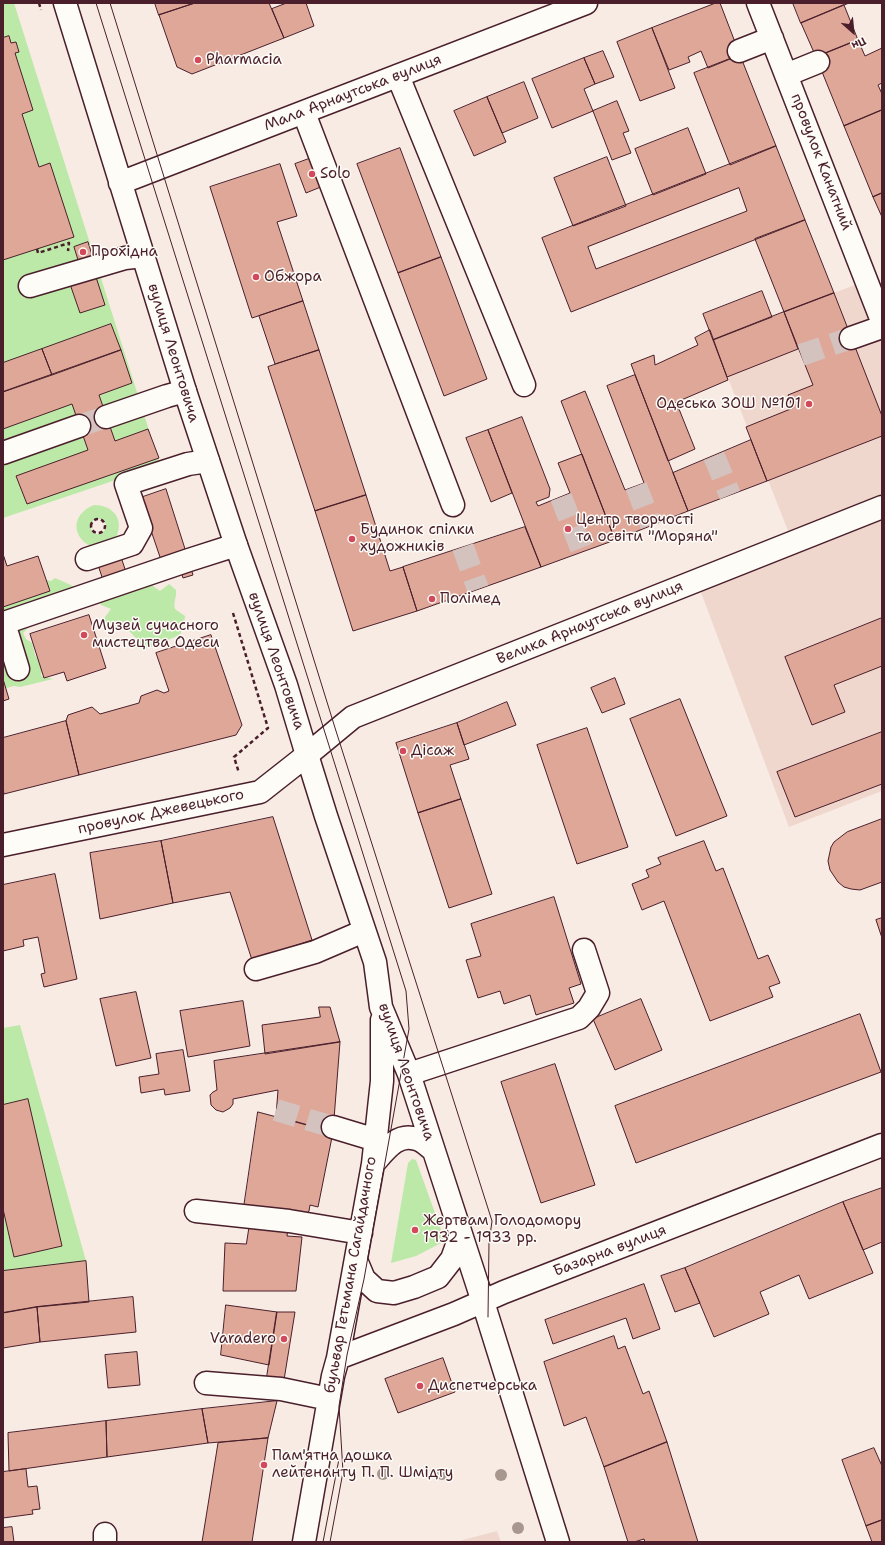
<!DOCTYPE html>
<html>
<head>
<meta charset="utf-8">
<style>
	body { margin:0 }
	#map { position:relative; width:885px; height:1545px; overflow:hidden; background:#f7ebe4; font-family:"Shantell Sans",sans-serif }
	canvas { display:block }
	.frame { position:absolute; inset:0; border:4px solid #4a1f2b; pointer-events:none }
	.north { position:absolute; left:833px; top:12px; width:40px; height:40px; -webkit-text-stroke:3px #fdfcf7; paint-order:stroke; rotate:153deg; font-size:11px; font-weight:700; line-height:16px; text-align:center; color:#4a1f2b }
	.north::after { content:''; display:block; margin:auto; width:14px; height:18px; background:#4a1f2b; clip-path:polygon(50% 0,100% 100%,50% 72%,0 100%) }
</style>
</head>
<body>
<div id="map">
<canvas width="885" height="1545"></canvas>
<div class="frame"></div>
<div class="north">Пн</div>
</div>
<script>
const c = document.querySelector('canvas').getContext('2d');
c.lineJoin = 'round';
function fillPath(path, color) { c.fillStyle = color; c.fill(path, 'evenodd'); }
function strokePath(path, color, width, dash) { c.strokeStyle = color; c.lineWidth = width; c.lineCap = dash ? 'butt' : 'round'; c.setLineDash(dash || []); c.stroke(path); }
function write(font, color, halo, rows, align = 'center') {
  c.font = font + ' "Shantell Sans",sans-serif'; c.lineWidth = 3; c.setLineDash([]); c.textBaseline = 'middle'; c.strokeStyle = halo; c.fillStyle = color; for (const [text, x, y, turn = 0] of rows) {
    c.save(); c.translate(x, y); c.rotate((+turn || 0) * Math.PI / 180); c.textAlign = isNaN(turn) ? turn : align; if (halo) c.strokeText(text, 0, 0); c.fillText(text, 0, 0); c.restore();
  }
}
fillPath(new Path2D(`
	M865 281 882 331V503L790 536 713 340Z
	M882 517V791L789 827 699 587Z
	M497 1531 501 1542H455Z`), '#f0d7cd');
fillPath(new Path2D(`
	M3 3H14L160 465 3 518Z
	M94 505C111 505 124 517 117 535 114 541 109 543 102 545 100 545 96 547 93 547 90 546 85 543 83 541 70 527 78 511 94 505ZM95 519H101L106 524 105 530 101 534H95L91 529V523Z
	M166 568 171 578 150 584 160 591 169 584 176 590C177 597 173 602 175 609L185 616 184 624 180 635 145 649 135 648 137 639 128 630 107 628 104 623 105 617 111 609 101 605 99 598 106 590H118L125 584 131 575 146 578Z
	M35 577 51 581 55 578 71 585 78 591 33 623 23 633 26 639 32 643 35 655 42 666 41 676 53 679 20 687 14 686 3 689V598Z
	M20 1025 86 1261 89 1302 3 1313V1028Z
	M412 1159 416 1160 445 1241 416 1256 391 1263 408 1163Z`), '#bce9a7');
const building = new Path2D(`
	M155 3H195L159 15Z
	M195 3H269L284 38 192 74 177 67 159 15Z
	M287 3H306L314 26 284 38 272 9Z
	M716 3H720L740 55 708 68 701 51 688 57 690 62 669 70 652 28Z
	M793 3H849L801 23Z
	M844 5 858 40 816 57 801 23Z
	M652 28 675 88 640 101 617 42Z
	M9 36 11 43 16 42 19 52 15 53 33 110 22 114 39 167 50 163 74 237 3 260V38Z
	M858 40 865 56 882 48V83L878 85 882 94V110L844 126 816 57Z
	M603 51 614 77 595 84 584 58Z
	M740 55 776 146 730 165 694 73Z
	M584 58 595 84 584 89 593 111 552 128 532 79Z
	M524 82 538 118 502 133 487 97Z
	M487 97 506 142 474 156 454 111Z
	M617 101 629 131 623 133 631 153 612 160 593 111Z
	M882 110V193L873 197 844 126Z
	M688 128 706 174 653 195 635 149Z
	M776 146 805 220 571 312 542 238ZM739 188 747 211 596 269 588 247Z
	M400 148 441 257 398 273 357 164Z
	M317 156 328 184 306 193 295 164Z
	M607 157 626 206 573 226 554 178Z
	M280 164 297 216 277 222 303 301 252 318 210 187Z
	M882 193V217L873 197Z
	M805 220 834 293 784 312 755 239Z
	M88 242 93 258 79 263 74 247Z
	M441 257 487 379 444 396 398 273Z
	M96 277 105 305 80 313 70 284Z
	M762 291 772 317 713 340 703 314Z
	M834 293 882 416V436L767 481 746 427 793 408 788 395 813 385 784 312Z
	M303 301 319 350 275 364 259 316Z
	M784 312 798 349 727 377 713 340Z
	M111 324 121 350 52 375 42 349Z
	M710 330 728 380 672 404 674 408 679 409 695 449 668 461 631 364 654 355 655 365 698 345 695 338Z
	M42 349 52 375 3 392V363Z
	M121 350 132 383 99 395 115 441 148 429 159 458 27 504 16 476 88 450 72 404 3 429V392Z
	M319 350 366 495 315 511 268 367Z
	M635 375 688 511 615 540 561 401 585 391 625 490 644 483 607 386Z
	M522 417 550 489 549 497 536 502 538 506 570 493 558 463 582 454 615 540 541 567 488 430Z
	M488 430 512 493 491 502 466 438Z
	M751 440 767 481 688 511 673 473Z
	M166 489 186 552 161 560 140 498Z
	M366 495 390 571 403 567 417 611 353 631 315 511Z
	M525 527 541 567 417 611 403 567Z
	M3 554 7 566 38 556 50 591 3 607Z
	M120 554 126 572 103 580 97 562Z
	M190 565 193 575 183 578 180 568Z
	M89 615 106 668 67 681 64 672 44 678 30 634Z
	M882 618V666L834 685 845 712 812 725 785 657Z
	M211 635 242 725 236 735 79 775 66 721 68 715 92 707 100 714 139 703 141 696 157 690 164 693 169 691 156 653Z
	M615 678 625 704 602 713 591 688Z
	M3 679 9 699 3 701Z
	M680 699 727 816 676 836 630 719Z
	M507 702 516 725 464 745 457 723Z
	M66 721 79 775 4 794 3 788V738Z
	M457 723 469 759 450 765 461 799 418 813 396 743Z
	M587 728 628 847 577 864 537 745Z
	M882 732V784L795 817 777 772Z
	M461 799 492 894 449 908 418 813Z
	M273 817 312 940 252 960 230 892 173 903 161 841Z
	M882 819V882L860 890 851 889 844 887 838 882 830 870 828 861 831 847 834 842 847 832Z
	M161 841 173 903 100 919 90 853Z
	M704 841 716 871 723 868 758 959 768 955 780 983 769 987 773 997 710 1021 664 901 642 910 632 884 649 877 646 870 661 864 658 858Z
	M55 874 77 979 44 987 41 974 45 973 38 937 23 940 24 946 3 951V885Z
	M554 897 581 984 569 988 574 1003 536 1015 530 995 504 1004 500 991 478 998 466 960 481 956 471 924Z
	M882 918V938L876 920Z
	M136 992 151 1058 116 1066 100 999Z
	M641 999 662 1050 615 1070 593 1019Z
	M243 1001 250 1046 188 1057 180 1011Z
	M319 1007H330L340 1042 265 1054 262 1025 320 1017Z
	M860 1014 881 1072 636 1163 615 1106Z
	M340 1042 333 1132 276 1116 278 1090 233 1099V1104L230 1108 223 1112 216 1110 211 1105 210 1095 213 1092 217 1090 214 1061Z
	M183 1050 190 1091 165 1095 164 1089 141 1093 139 1077 159 1074 156 1054Z
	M555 1064 595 1185 541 1203 501 1082Z
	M28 1099 62 1246 14 1257 3 1209V1105Z
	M258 1112 333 1132 318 1207 310 1205 309 1211 305 1216 244 1207Z
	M882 1188V1242L863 1250 843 1202Z
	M843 1202 873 1273 809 1299 799 1275 760 1292 769 1314 714 1337 685 1268Z
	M250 1223 288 1227 287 1236 302 1237 296 1291H223L225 1243 246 1244Z
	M86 1261 89 1302 37 1307 3 1313V1271Z
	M685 1268 700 1303 675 1312 661 1276Z
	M644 1284 660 1329 633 1339 626 1318 553 1344 545 1320Z
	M133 1297 136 1332 40 1342 37 1307Z
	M226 1305 277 1312 269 1365 221 1355Z
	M37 1307 40 1342 3 1348V1313Z
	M277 1312H295L284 1380 267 1377Z
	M614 1336 618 1349 625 1346 643 1394 649 1391 667 1442 604 1467 586 1417 564 1426 544 1362Z
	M137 1352 140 1385 108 1388 105 1355Z
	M443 1358 455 1392 398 1413 385 1379Z
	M277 1401 268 1438 208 1443 202 1409Z
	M202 1409 208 1443 107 1457 106 1421Z
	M106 1421 107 1457 9 1471 8 1433Z
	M268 1438 252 1542H202L218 1443Z
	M667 1442 698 1542H645L644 1539 634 1542H628L604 1467Z
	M874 1448 882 1466V1520L866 1526 842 1460Z
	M26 1469 28 1487 37 1486 40 1509 32 1510 33 1514 3 1518V1472Z
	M882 1520V1542H872L866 1526Z
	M12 1527 14 1542H3V1528Z`);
fillPath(building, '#dfa798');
strokePath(building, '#4a1f2b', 1);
strokePath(new Path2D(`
	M801 355 851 338
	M79 426 106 417
	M714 456 730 495
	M636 486 651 525
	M561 497 582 551
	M463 547 478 589
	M276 1110 333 1127`), '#d4c2bf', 22, [22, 11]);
const minor = new Path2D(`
	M758 3 882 321
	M739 51 772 38
	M786 75 818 62
	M398 76 524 385
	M304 113 453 505
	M30 286 125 258 143 256
	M851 338 882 327
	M106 417 167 396 185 391
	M3 453 79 426
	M87 559 132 544 141 528 126 484 188 464 208 461
	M18 669 4 623 189 560 236 545
	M3 845 260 792 307 755 326 816 375 962 381 1007 409 1074 483 1302 558 1542
	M256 969 315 952 364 931
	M409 1074 579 1018 589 1008 598 993 584 950
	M333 1127 376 1140
	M373 1164C384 1152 397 1132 416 1139 422 1140 428 1146 432 1149
	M196 1211 289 1221 361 1233
	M356 1260 364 1279 377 1291 394 1293 414 1287 438 1277 452 1259 461 1234
	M338 1358 454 1314 504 1292 882 1145
	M206 1383 281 1389 329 1399
	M105 1534V1542
	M304 1542 333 1376 338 1358 373 1164 382 1081V1020`);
const major = new Path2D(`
	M65 3 185 391 236 545 286 685 307 755 353 717 882 507
	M120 183 586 3`);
strokePath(minor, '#4a1f2b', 25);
strokePath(major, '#4a1f2b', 25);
strokePath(new Path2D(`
	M39 3 41 10
	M37 249 38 253 69 243 68 251
	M91 526a7 7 0 1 1 14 0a7 7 0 1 1-14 0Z
	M233 613 268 728 234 757 239 773`), '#4a1f2b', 2.5, [4, 3]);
strokePath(minor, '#fdfcf7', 22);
strokePath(major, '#fdfcf7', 22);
strokePath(new Path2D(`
	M96 3 406 991 409 1029 364 1279 347 1355 339 1406 343 1472 330 1542
	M110 3 336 731 492 1221 489 1243 488 1317
	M323 1542 339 1459`), '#4a1f2b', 1);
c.fillStyle = '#a7978f';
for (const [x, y] of [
	[383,1474],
	[442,1474],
	[501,1475],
	[518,1528]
]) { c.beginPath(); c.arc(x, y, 6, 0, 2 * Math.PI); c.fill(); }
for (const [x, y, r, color] of [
	[198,60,4,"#d1495b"],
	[312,174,4,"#d1495b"],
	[83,252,4,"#d1495b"],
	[256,277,4,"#d1495b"],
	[809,404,4,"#d1495b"],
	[568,529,4,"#d1495b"],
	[352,539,4,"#d1495b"],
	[432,599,4,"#d1495b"],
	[84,635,4,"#d1495b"],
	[403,751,4,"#d1495b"],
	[415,1230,4,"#d1495b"],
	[284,1339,4,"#d1495b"],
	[420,1386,4,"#d1495b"],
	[264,1465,4,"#d1495b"]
]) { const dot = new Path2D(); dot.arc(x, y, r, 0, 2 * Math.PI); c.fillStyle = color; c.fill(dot); strokePath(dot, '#fdfcf7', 1.5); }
write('15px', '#4a1f2b', '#fdfcf7', [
	["Pharmacia",206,60],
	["Solo",320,174],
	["Прохідна",91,252],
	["Обжора",264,277],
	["Одеська ЗОШ №101",801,404,"right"],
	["Центр творчості",576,520],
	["та освіти \"Моряна\"",576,537],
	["Будинок спілки",360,530],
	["художників",360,547],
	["Полімед",440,599],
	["Музей сучасного",92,626],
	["мистецтва Одеси",92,643],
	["Дісаж",411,751],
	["Жертвам Голодомору",423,1221],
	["1932 - 1933 рр.",423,1238],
	["Varadero",276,1339,"right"],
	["Диспетчерська",428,1386],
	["Пам'ятна дошка",272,1456],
	["лейтенанту П. П. Шмідту",272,1473]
], 'left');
write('15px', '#4a1f2b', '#fdfcf7', [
	["Мала Арнаутська вулиця",353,93,-21],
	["провулок Канатний",821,162,69],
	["вулиця Леонтовича",173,353,73],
	["Велика Арнаутська вулиця",590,623,-22],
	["вулиця Леонтовича",276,661,71],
	["провулок Джевецького",161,812,-12],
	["вулиця Леонтовича",406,1072,71],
	["Базарна вулиця",610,1251,-21],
	["бульвар Гетьмана Сагайдачного",351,1275,-80]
]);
</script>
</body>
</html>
